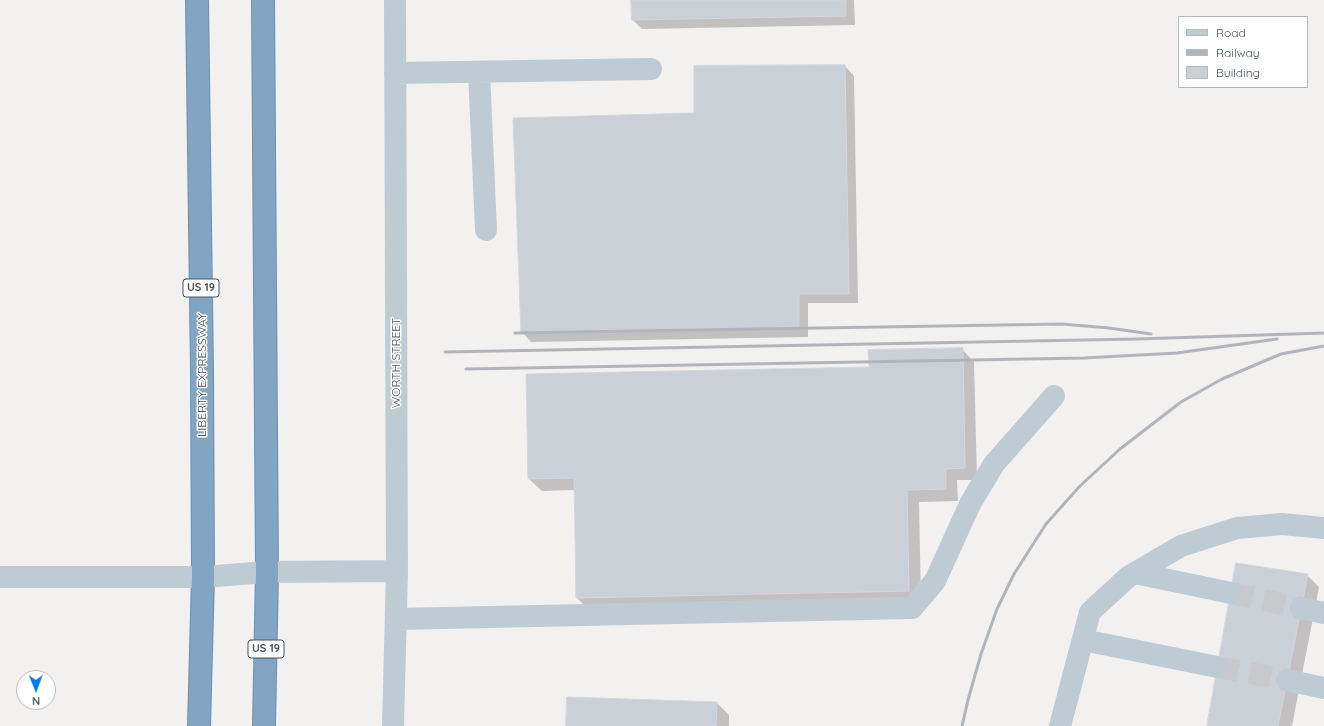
<!DOCTYPE html>
<html>
<head>
<meta charset="utf-8">
<style>
	body { margin:0 }
	#map { position:relative; width:1324px; height:726px; overflow:hidden; background:#f3f0f0; font-family:Quicksand,sans-serif }
	canvas { display:block }
	.legend { position:absolute; left:1178px; top:16px; width:130px; height:72px; box-sizing:border-box; background:#fff; border:1px solid #b5bbbf; margin:0; padding:5px 7px; list-style:none; font-size:12px; color:#465460 }
	.legend li { display:flex; align-items:center; gap:8px; height:20px }
	.legend b { width:20px; border:1px solid #b5bbbf }
	.north { position:absolute; left:16px; top:670px; width:40px; height:40px; box-sizing:border-box; background:#fff; border:1px solid #b5bbbf; border-radius:50%; rotate:179deg; font-size:11px; font-weight:700; line-height:16px; text-align:center; color:#465460 }
	.north::after { content:''; display:block; margin:auto; width:14px; height:18px; background:#057af7; clip-path:polygon(50% 0,100% 100%,50% 72%,0 100%) }
</style>
</head>
<body>
<div id="map">
<canvas width="1324" height="726"></canvas>
<ul class="legend">
<li><b style="height:5px;background:#bfcbd3"></b>Road</li>
<li><b style="height:5px;background:#b1b5bb"></b>Railway</li>
<li><b style="height:11px;background:#cbcfd6"></b>Building</li>
</ul>
<div class="north">N</div>
</div>
<script>
const c = document.querySelector('canvas').getContext('2d');
c.lineJoin = 'round';
function fillPath(path, color) { c.fillStyle = color; c.fill(path, 'evenodd'); }
function strokePath(path, color, width, dash) { c.strokeStyle = color; c.lineWidth = width; c.lineCap = dash ? 'butt' : 'round'; c.setLineDash(dash || []); c.stroke(path); }
function write(font, color, halo, rows, align = 'center') {
  c.font = font + ' Quicksand,sans-serif'; c.lineWidth = 3; c.setLineDash([]); c.textBaseline = 'middle'; c.strokeStyle = halo; c.fillStyle = color; for (const [text, x, y, turn = 0] of rows) {
    c.save(); c.translate(x, y); c.rotate((+turn || 0) * Math.PI / 180); c.textAlign = isNaN(turn) ? turn : align; if (halo) c.strokeText(text, 0, 0); c.fillText(text, 0, 0); c.restore();
  }
}
fillPath(new Path2D(`
	M632 0H854L855 25 642 29 633 20Z
	M845 66 854 76 858 303H808V337L531 342 522 332 695 114Z
	M962 349 974 362 977 480H957L958 501 919 502 921 602 589 610 577 598 575 490 542 491 529 479 870 368Z
	M1307 575 1319 587 1292 726H1208Z
	M717 703 729 715V726H567Z`), '#0003');
const building = new Path2D(`
	M631 0H846V16L632 20Z
	M845 65 849 294H799V328L521 333 513 118 694 113V66Z
	M963 348 965 468 946 469V489L907 490 909 591 576 598 574 478 528 479 526 374 869 367 868 350Z
	M1236 563 1308 574 1278 726H1207Z
	M567 697 717 702 716 726H566Z`);
fillPath(building, '#cbcfd6');
strokePath(building, '#d3d6dc', 1);
strokePath(new Path2D(`
	M1231 593 1301 608
	M1217 667 1287 680`), '#c8c9cc', 22, [22, 11]);
const highway = new Path2D(`
	M197 0 202 371 203 577 199 726
	M263 0 267 572 264 726`);
strokePath(highway, '#6d90b0', 24);
strokePath(new Path2D(`
	M479 72 486 230
	M395 73 651 69
	M1135 573 1231 593
	M0 577H203L267 572 397 571
	M1301 608 1324 613
	M396 619 912 608 935 581 970 504 994 464 1054 396
	M1083 640 1217 667
	M1287 680 1324 688
	M393 726 397 571 395 0
	M1060 726 1090 612 1128 577 1181 546 1237 528 1282 524 1324 528`), '#bfcbd3', 22);
strokePath(highway, '#82a5c4', 22);
strokePath(new Path2D(`
	M515 333 1062 324 1109 328 1151 334
	M445 352 1137 339 1324 333
	M466 369 1084 358 1177 353 1277 339
	M962 726 968 700 981 654 997 609 1014 574 1046 524 1080 486 1120 449 1181 402 1222 379 1281 354 1324 346`), '#b1b5bb', 3);
for (const [x, y, w] of [
	[201,288,36],
	[266,649,36]
]) { const box = new Path2D(); box.roundRect(x - w / 2, y - 9, w, 18, 3); c.fillStyle = '#fff'; c.fill(box); strokePath(box, '#465460', 1); }
write('bold 11px', '#465460', null, [
	["US 19",201,288],
	["US 19",266,649]
]);
write('12px', '#465460', '#fff', [
	["WORTH STREET",396,363,-90],
	["LIBERTY EXPRESSWAY",202,375,-90]
]);
</script>
</body>
</html>
